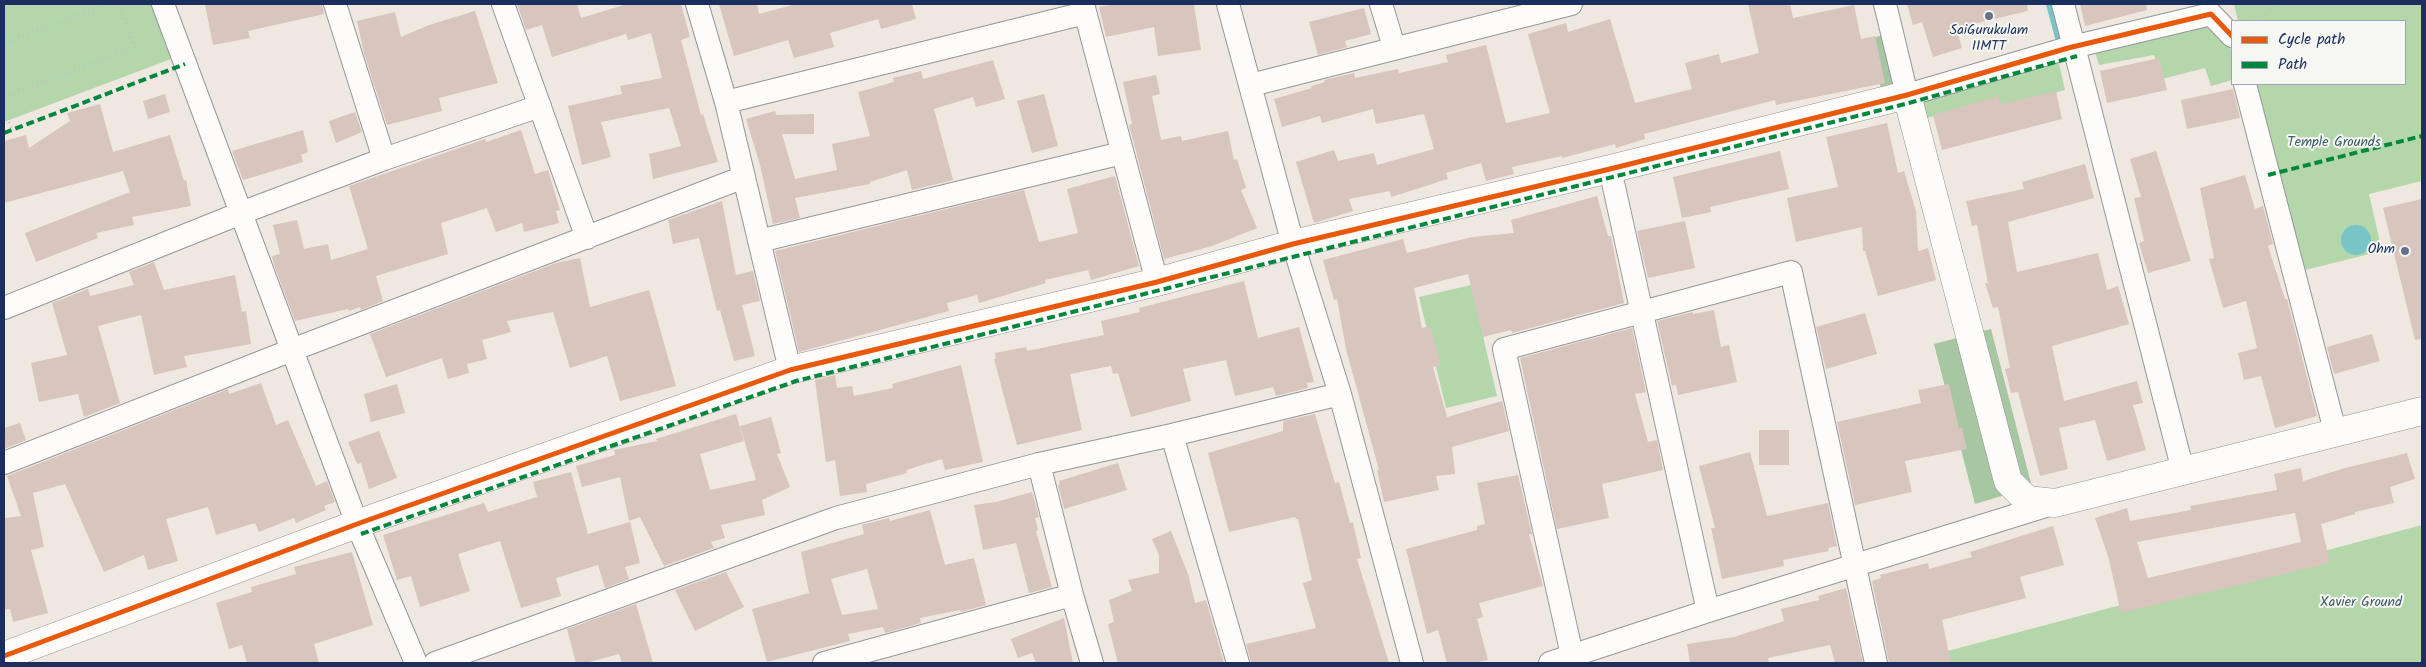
<!DOCTYPE html>
<html>
<head>
<meta charset="utf-8">
<style>
	body { margin:0 }
	#map { position:relative; width:2426px; height:667px; overflow:hidden; background:#efe8e0; font-family:Kalam,sans-serif }
	canvas { display:block }
	.frame { position:absolute; inset:0; border:5px solid #1b2f5e; pointer-events:none }
	.legend { position:absolute; left:2231px; top:20px; width:175px; height:65px; box-sizing:border-box; background:#f6f6f2; border:1px solid #9ea6b7; margin:0; padding:6px 9px; list-style:none; font-size:15px; color:#1b2f5e }
	.legend li { display:flex; align-items:center; gap:10px; height:25px }
	.legend b { width:25px; border:1px solid #9ea6b7 }
</style>
</head>
<body>
<div id="map">
<canvas width="2426" height="667"></canvas>
<div class="frame"></div>
<ul class="legend">
<li><b style="height:6px;background:#e8590c"></b>Cycle path</li>
<li><b style="height:6px;background:#00873e"></b>Path</li>
</ul>
</div>
<script>
const c = document.querySelector('canvas').getContext('2d');
c.lineJoin = 'round';
function fillPath(path, color) { c.fillStyle = color; c.fill(path, 'evenodd'); }
function strokePath(path, color, width, dash) { c.strokeStyle = color; c.lineWidth = width; c.lineCap = dash ? 'butt' : 'round'; c.setLineDash(dash || []); c.stroke(path); }
function write(font, color, halo, rows, align = 'center') {
  c.font = font + ' Kalam,sans-serif'; c.lineWidth = 4; c.setLineDash([]); c.textBaseline = 'middle'; c.strokeStyle = halo; c.fillStyle = color; for (const [text, x, y, turn = 0] of rows) {
    c.save(); c.translate(x, y); c.rotate((+turn || 0) * Math.PI / 180); c.textAlign = isNaN(turn) ? turn : align; if (halo) c.strokeText(text, 0, 0); c.fillText(text, 0, 0); c.restore();
  }
}
fillPath(new Path2D(`
	M4 4H151L171 59 4 122Z
	M2234 4H2422V181L2369 194 2382 251 2305 270 2255 84H2405V21H2238Z
	M2208 19C2234 43 2232 45 2232 80L2211 86 2205 68 2162 79 2154 55 2099 65 2094 49Z
	M2058 59 2065 90 1997 109 1994 99 1927 118 1920 97Z
	M1471 285 1497 396 1446 408 1419 297Z
	M2422 525V663H1947L1944 652Z`), '#b4d6ab');
fillPath(new Path2D(`
	M1888 34 1900 85 1881 90 1871 38Z
	M1991 329 2032 487 1975 504 1934 344Z`), '#a6c7a1');
fillPath(new Path2D(`
	M2341 240a15 15 0 1 1 30 0a15 15 0 1 1-30 0Z`), '#78c4c6');
strokePath(new Path2D(`
	M2050 4 2061 45`), '#78c4c6', 8);
fillPath(new Path2D(`
	M205 4H322L324 14 248 31 250 38 213 45Z
	M517 4H577L581 18 627 4H681L690 37 681 40 701 115 703 114 718 162 653 179 649 154 681 146 669 108 601 122 611 157 582 165 568 106 622 94 620 86 662 78 651 33 628 40 626 34 552 57 542 25 526 30Z
	M719 4H757L759 14 796 4H912L916 19 881 29 878 19 830 33 834 47 794 58 788 40 734 56Z
	M1115 4H1194L1201 50 1158 56 1154 27 1106 37 1099 7Z
	M1748 4H1790L1793 18 1854 5 1861 39 1875 36 1885 83 1776 105 1775 100 1644 134 1645 139 1616 148 1615 144 1562 158V156L1512 167 1514 174 1486 181 1481 163 1446 173 1448 179 1391 197 1390 191 1349 199 1353 211 1314 223 1296 162 1334 150 1338 161 1374 153 1377 165 1434 149 1424 114 1376 124 1373 109 1322 123 1320 116 1282 127 1274 99 1312 88 1311 86 1325 82 1324 80 1354 73 1355 78 1398 69 1399 73 1448 62 1446 55 1486 45 1506 123 1550 113 1528 34 1566 23 1568 32 1610 19 1635 103 1692 89 1685 63 1719 54 1721 63 1759 53Z
	M1907 4H2027L2028 11 1956 28 1962 48 1933 57 1922 22 1913 25Z
	M2080 4H2146L2147 10 2085 26Z
	M1364 8 1371 34 1345 41 1347 47 1318 55 1309 22Z
	M475 11 498 83 439 98 442 111 387 125 364 53 357 21 395 12 401 37 429 25Z
	M2159 58 2167 90 2107 103 2100 71Z
	M993 60 1005 99 976 107 973 97 934 109 953 180 912 190 907 170 870 182V184L795 198 800 218 773 224 760 165 746 119 775 111 776 115 814 114V134H782L795 179 837 170 832 144 870 136 858 92 894 82 893 78 921 71 923 79Z
	M1156 75 1160 94 1152 96 1161 140 1181 136 1182 141 1228 131 1234 160 1237 159 1246 188 1241 190 1257 228 1212 246 1164 259 1129 125 1132 124 1123 82Z
	M2233 89 2240 118 2187 129 2181 100Z
	M2056 91 2062 119 1942 150 1933 115 1998 96 2001 104Z
	M165 94 170 112 148 119 143 101Z
	M1044 94 1058 146 1032 153 1017 101Z
	M100 104 113 152 170 135 184 181 186 180 191 206 132 217 134 225 96 233 98 238 36 262 25 233 130 192 123 171 4 203V141L26 135 29 148 70 121 67 113Z
	M355 112 362 132 336 143 329 121Z
	M1887 123 1898 173 1904 171 1916 211 1918 251 1928 248 1936 280 1878 296 1865 251H1863L1862 227 1796 242 1787 198 1838 187 1826 137Z
	M303 130 308 152 301 155 303 162 243 180 232 151Z
	M521 130 535 174 548 170 560 210 556 211 559 223 524 232 522 223 496 232 487 208 441 223 448 254 376 276 383 301 361 310 360 307 349 311 348 309 295 321 274 265 272 256 280 254 273 225 297 220 304 249 328 244 331 260 368 249 349 186 485 139 486 142Z
	M1780 151 1789 189 1710 207 1711 212 1682 218 1673 177Z
	M2156 151 2191 261 2148 273 2139 243 2144 241 2134 198 2141 197 2130 159Z
	M2085 164 2094 198 2008 222 2017 272 2098 253 2107 290 2118 286 2129 324 2052 346 2064 401 2137 381 2143 403 2133 405 2146 450 2107 461 2095 420 2059 428 2068 469 2040 476 2018 392 2011 393 2005 369 2010 368 1998 307 1993 308 1985 283H1988L1977 225 1972 226 1966 201 2024 189 2022 182Z
	M2245 175 2255 209 2263 206 2273 244 2268 246 2285 299H2287L2317 416 2275 428 2261 376 2244 380 2238 353 2257 348 2246 301 2223 308 2209 259 2214 258 2200 188Z
	M1115 176 1139 266 1091 280 1088 270 1045 280 1046 283 979 303 977 295 947 303 949 311 799 352 775 251 1024 190 1039 242 1078 233 1067 189Z
	M1597 196 1608 236H1611L1624 303 1512 333 1511 330 1483 337 1468 274 1414 288 1422 328 1430 326 1441 365 1433 367 1447 417 1502 401 1509 431 1452 447 1455 474 1436 476 1439 490 1384 502 1377 470H1379L1346 349 1337 299 1334 300 1323 260 1403 239 1407 253 1472 237 1514 233 1511 220Z
	M2422 199V339L2415 340 2383 208Z
	M722 201 736 275 753 271 760 301 742 305 755 356 734 361 720 310 717 311 699 238 673 244 668 220Z
	M1685 221 1695 268 1648 278 1637 231Z
	M580 258 590 307 649 290 676 386 620 401 607 356 570 368 553 312 507 321 511 332 482 340 487 359 467 364 469 373 448 379 442 358 386 377 370 334 556 263Z
	M154 262 164 290 235 275 242 312 246 311 251 344 184 356 187 367 154 375 141 315 98 326 120 403 84 417 78 394 39 402 31 363 67 355 52 303 88 289 90 296 134 285 129 272Z
	M1244 281 1258 338 1299 327 1314 382 1307 383 1308 388 1276 396 1273 387 1235 396 1226 360 1183 369 1191 401 1131 417 1118 373 1113 374 1111 366 1070 374 1082 430 1017 445 994 359H996L995 353 1026 347 1027 351 1104 335 1101 321 1140 312 1139 308Z
	M1714 310 1721 347 1729 345 1737 382 1678 395 1676 385 1672 386 1657 321 1693 312V314Z
	M1865 313 1877 354 1826 369 1816 327Z
	M1632 328 1646 392 1635 394 1648 442 1657 440 1663 470 1602 484 1609 518 1557 529 1520 358Z
	M2372 334 2380 361 2334 374 2327 347Z
	M961 365 983 462 945 470 942 459 906 470 907 473 866 484 867 492 840 496 835 460 826 462 815 380 835 375 837 388 852 386 854 396 893 388 892 384Z
	M261 383 276 425 288 420 316 486 327 481 335 502 324 506 326 510 296 523 294 518 259 532 255 523 216 535 208 507 166 519 178 561 148 570 144 555 104 572 65 484 33 493 44 547 31 550 48 613 13 622 10 609 4 610V518L21 516 7 476 228 389 229 394Z
	M397 384 405 413 371 422 364 394Z
	M1949 384 1959 428H1962L1967 449 1905 461 1912 492 1855 505 1837 422 1921 403 1918 390Z
	M736 414 744 441 700 454 710 490 756 480 740 426 771 417 781 453 777 454 790 487 762 500 765 515 721 525 725 538 711 542 714 548 664 566 640 517 629 521 620 477 582 487 576 466 615 455 614 450 657 441 656 439Z
	M1315 414 1335 483 1339 482 1350 523 1353 522 1361 558 1357 559 1389 663H1251L1246 644 1316 628 1303 583 1312 580 1298 519H1296L1295 517 1229 532 1208 453 1283 431V421Z
	M20 423 26 440 4 449V428Z
	M1759 430H1789V465H1759Z
	M379 431 397 478 369 489 361 463 357 464 348 442Z
	M1750 452 1767 516 1828 503 1837 546 1828 548 1829 551 1783 560 1784 566 1722 579 1711 528H1715L1699 466Z
	M2407 453 2415 479 2390 487 2394 503 2355 512V514L2321 524 2330 563 2121 613 2108 556 2095 518 2127 508 2130 521 2191 510 2190 506 2277 490 2274 474 2301 468 2303 481 2345 468ZM2295 513 2301 542 2148 578 2137 542Z
	M1118 463 1127 490 1064 509 1058 485 1060 484 1059 481Z
	M571 472 588 534 630 522 640 563 625 567 629 579 605 588 598 565 556 578 561 596 521 608 500 541 458 554 470 591 420 607 411 576 397 580 383 535 484 503 488 512 537 497 533 482Z
	M1518 475 1532 534H1529L1543 586 1479 603 1483 617 1477 619 1488 660 1475 663H1447L1438 630 1427 634 1406 549 1477 530V526L1485 524 1477 483Z
	M1032 492 1039 517 1035 518 1038 530 1036 531 1052 587 1029 593 1016 543 983 550 974 505 996 502Z
	M930 510 945 565 974 558 986 605 961 612 960 610 920 618 921 623 885 633 883 627 848 634 850 641 767 662 752 609 809 593 801 552 864 534 862 525 889 518 890 521ZM867 569 878 609 842 615 831 579Z
	M2053 526 2064 565 2020 577 2026 598 1942 620 1951 663H1889L1872 581 1881 578 1880 575 1928 563 1929 569 1972 557 1970 552Z
	M1171 531 1188 574 1195 603 1206 600 1224 663H1118L1108 624 1114 622 1109 600 1132 591 1128 580 1159 573V555L1152 539Z
	M352 552 373 625 314 644 319 663H247L242 645 229 649 216 603 252 592 251 587 296 574 294 567Z
	M726 572 744 607 695 631 675 590Z
	M1846 588 1863 663H1835L1830 645 1768 658 1769 663H1690L1687 644 1734 637 1784 621 1781 609 1819 600 1818 596Z
	M636 604 653 663H622L619 654 586 663H576L567 629Z
	M1064 618 1073 663H1036L1032 653 1018 658 1011 639Z`), '#d8c5bd');
const minor = new Path2D(`
	M163 4 357 524 416 663
	M335 4 384 159
	M503 4 587 238
	M697 4 726 102 790 370
	M1083 4 1157 282
	M1228 4 1293 244 1340 394 1412 663
	M1381 4 1394 47
	M1885 4 1907 95 2068 48 2211 14 2232 36
	M2063 4 2183 471
	M2245 84 2335 431
	M1251 85 1571 4
	M726 102 1085 13
	M1610 169 1708 611
	M759 241 1122 153
	M4 308 241 213 384 159 540 106
	M1172 435 1238 663
	M4 463 292 350 744 177
	M1039 464 1072 595 1092 663
	M1572 655 1504 349 1791 272 1876 663
	M435 663 836 518 1039 464 1172 435 1340 394
	M824 663 1072 595
	M1550 663 1708 611 2052 504`);
const tertiary = new Path2D(`
	M4 656 357 524 790 370 1157 282 1293 244 1610 169 1907 95 2008 481 2027 500 2055 503 2422 411`);
strokePath(minor, '#96969a', 24);
strokePath(tertiary, '#96969a', 29);
strokePath(new Path2D(`
	M2253 21 2281 4
	M4 43 109 4
	M4 97 135 47 119 4
	M4 108 12 130`), '#c0c1c4', 3, [1, 4]);
strokePath(minor, '#fdfcfa', 22);
strokePath(tertiary, '#fdfcfa', 28);
strokePath(new Path2D(`
	M4 133 185 64
	M2268 175 2422 136
	M361 534 796 381 1909 103 2077 56`), '#00873e', 4, [8, 4]);
strokePath(new Path2D(`
	M4 656 357 524 790 370 1157 282 1293 244 1610 169 1907 95 2068 48 2211 14 2232 36`), '#e8590c', 5);
for (const [x, y, r, color] of [
	[1989,16,5,"#65708c"],
	[2405,251,5,"#65708c"]
]) { const dot = new Path2D(); dot.arc(x, y, r, 0, 2 * Math.PI); c.fillStyle = color; c.fill(dot); strokePath(dot, '#f6f6f2', 2); }
write('14px', '#1b2f5e', '#f6f6f2', [
	["SaiGurukulam",1989,32],
	["IIMTT",1989,48],
	["Ohm",2395,251,"right"]
]);
write('14px', '#3a5d68', '#f6f6f2', [
	["Temple Grounds",2334,144],
	["Xavier Ground",2361,604]
]);
</script>
</body>
</html>
